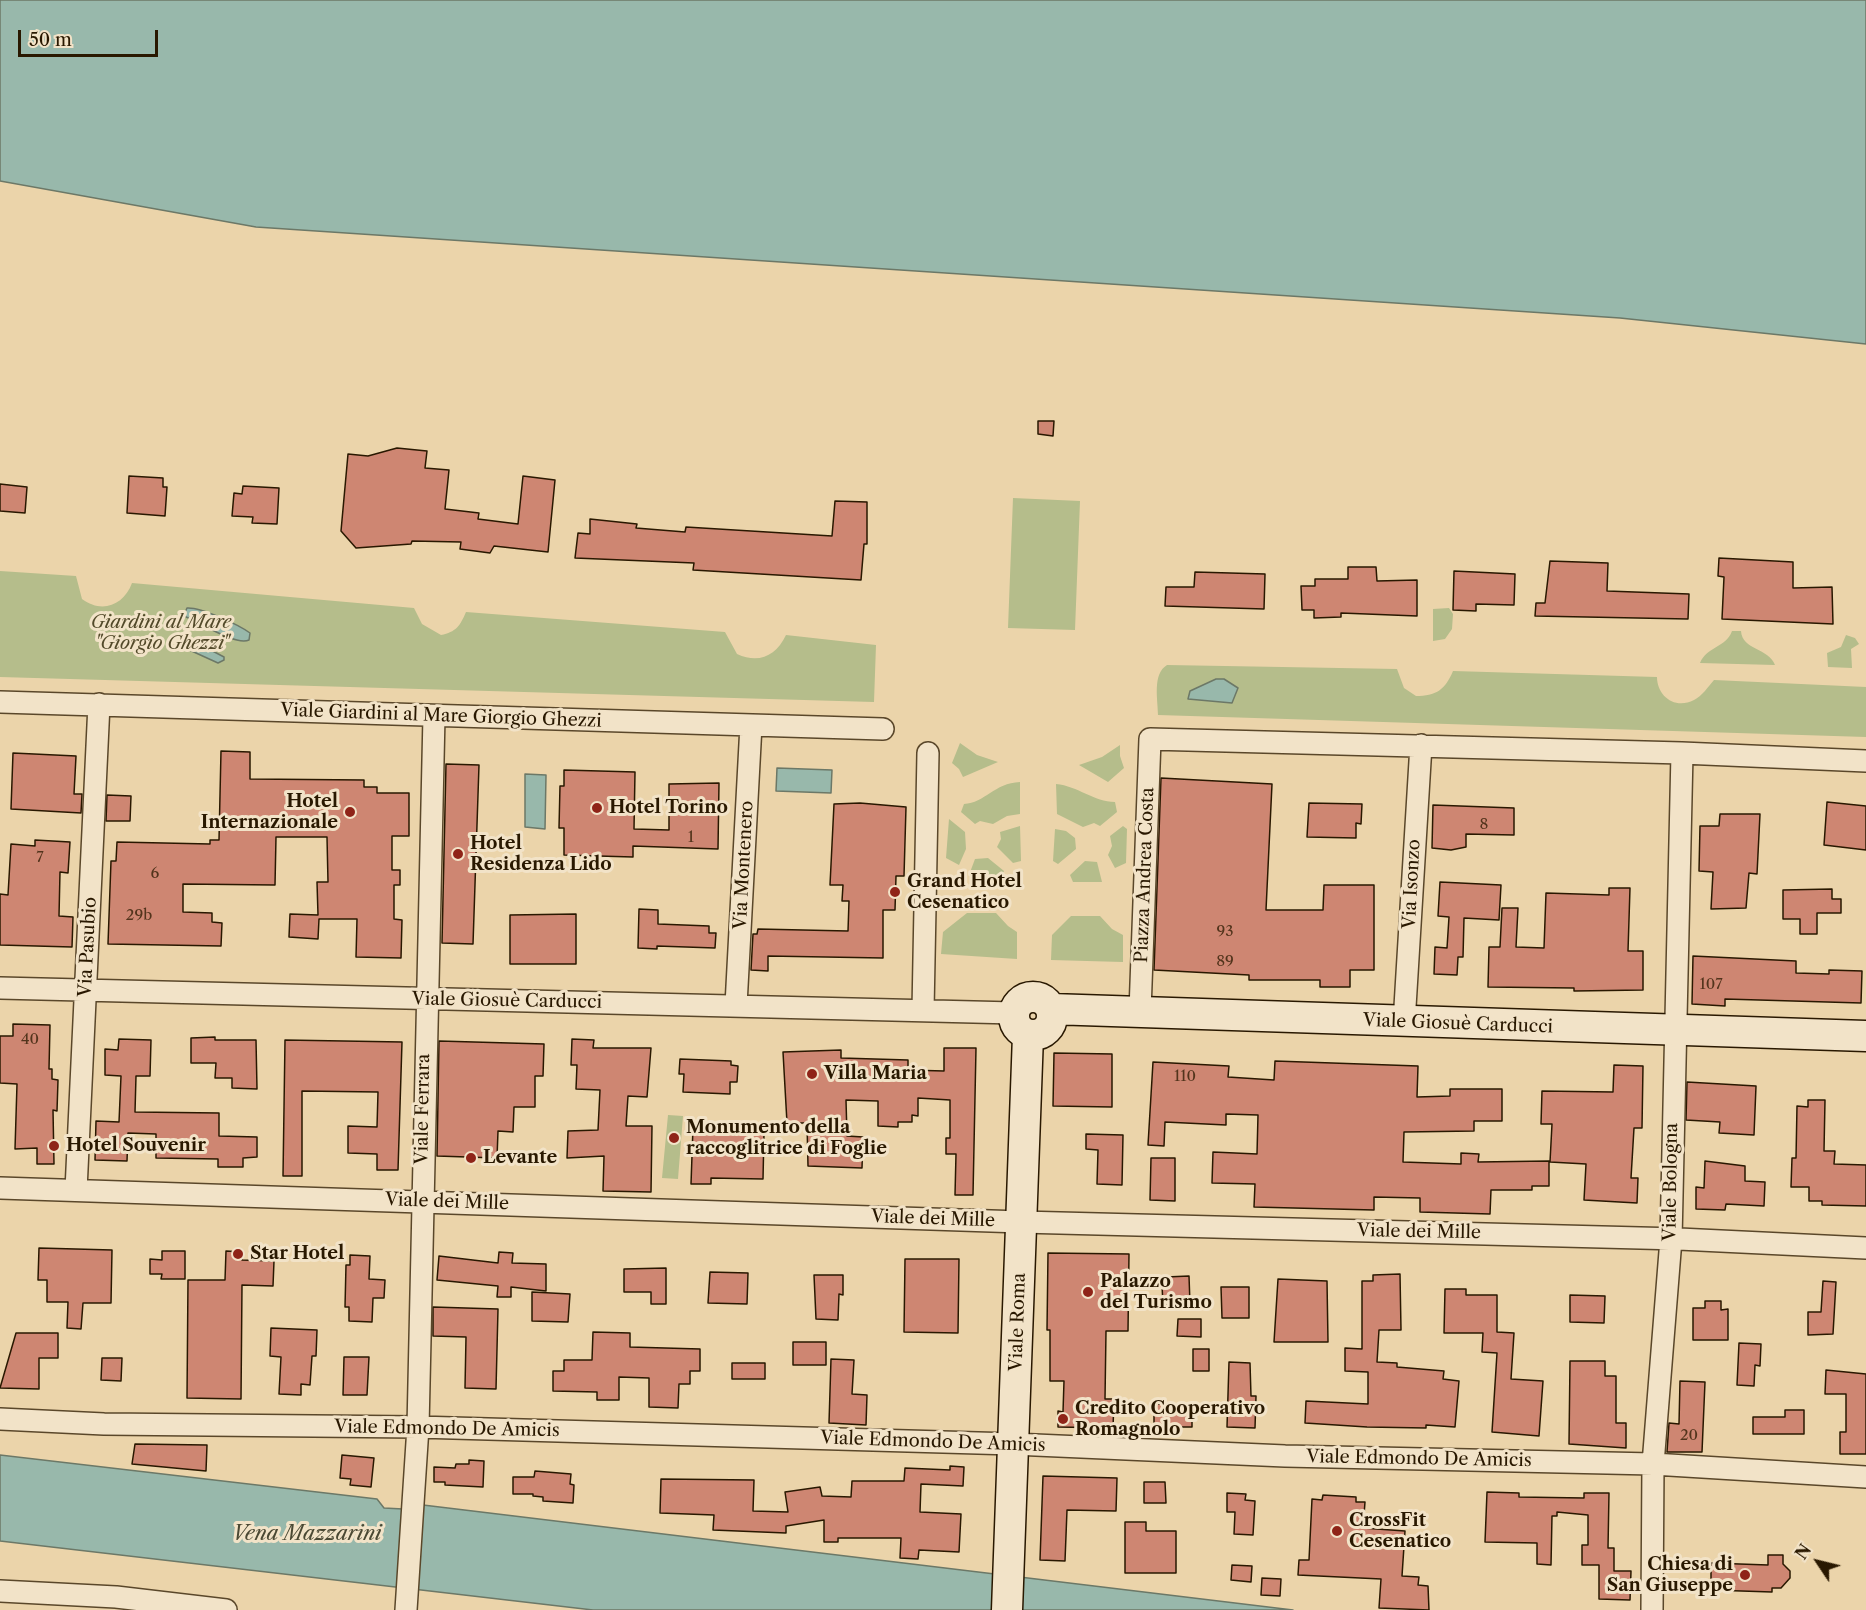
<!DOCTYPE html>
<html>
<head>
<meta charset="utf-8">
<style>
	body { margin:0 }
	#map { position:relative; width:1866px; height:1610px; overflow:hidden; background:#ebd4aa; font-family:"Libre Caslon Text",serif }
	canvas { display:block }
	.north { position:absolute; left:1788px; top:1532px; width:60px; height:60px; -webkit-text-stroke:4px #f2e3c8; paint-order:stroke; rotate:305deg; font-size:16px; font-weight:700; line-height:24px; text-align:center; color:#291800 }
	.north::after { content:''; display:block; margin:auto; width:21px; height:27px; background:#291800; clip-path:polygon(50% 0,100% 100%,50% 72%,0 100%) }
	.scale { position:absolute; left:18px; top:30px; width:140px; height:27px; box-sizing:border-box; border:3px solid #291800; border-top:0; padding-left:8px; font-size:18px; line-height:21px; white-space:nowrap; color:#291800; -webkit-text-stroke:4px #f2e3c8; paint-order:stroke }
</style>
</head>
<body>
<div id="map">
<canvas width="1866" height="1610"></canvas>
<div class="north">N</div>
<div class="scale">50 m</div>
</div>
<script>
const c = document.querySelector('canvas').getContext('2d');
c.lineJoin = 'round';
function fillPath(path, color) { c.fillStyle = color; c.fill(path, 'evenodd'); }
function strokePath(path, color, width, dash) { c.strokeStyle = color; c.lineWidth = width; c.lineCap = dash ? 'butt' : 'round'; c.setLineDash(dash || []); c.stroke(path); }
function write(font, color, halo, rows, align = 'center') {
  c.font = font + ' "Libre Caslon Text",serif'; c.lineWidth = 6; c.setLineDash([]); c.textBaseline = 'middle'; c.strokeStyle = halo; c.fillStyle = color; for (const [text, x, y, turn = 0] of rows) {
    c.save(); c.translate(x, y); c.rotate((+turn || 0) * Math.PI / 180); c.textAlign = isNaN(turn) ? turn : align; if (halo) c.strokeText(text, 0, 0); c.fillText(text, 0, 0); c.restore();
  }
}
fillPath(new Path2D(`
	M1013 498 1080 501 1075 630 1008 628Z
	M0 571 76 576 82 599C102 614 124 605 132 583L414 608 422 624 441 635C456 632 460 626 466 612L725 632 737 654C759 664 776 656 786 635L876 645 874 702 0 677Z
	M1449 608 1453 614 1452 629 1445 639 1433 641V609Z
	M1732 631H1741C1742 650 1769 648 1775 665L1700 663C1707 646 1726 648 1732 631Z
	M1846 635 1855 638 1859 644 1851 649 1852 668 1828 667 1827 653 1841 647Z
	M1167 665 1397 669 1404 688 1416 696C1436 696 1445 690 1453 671L1657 677C1657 696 1675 710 1694 700 1702 696 1708 687 1714 680L1866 687V737L1158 715C1158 700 1152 674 1167 665Z
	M960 743 977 755 998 762 963 777 959 769 952 763Z
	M1120 745V756L1124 768 1108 782 1079 765 1102 757Z
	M1020 782V814L1007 816 993 824 980 821 975 824 961 812 964 804C985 803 994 783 1020 782Z
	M1056 784C1078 786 1094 802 1115 802L1117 812 1100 826 1094 823 1083 827 1057 814Z
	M949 819 965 832 966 849 959 865 946 858Z
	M1020 826 1021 861 1013 863 997 847 1001 839 1000 832Z
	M1123 826 1127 829 1126 863 1115 868 1108 855 1112 846 1110 836Z
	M1055 829 1066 831 1075 838 1076 849 1058 864 1053 861Z
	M988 858 1004 871 1000 879 969 875 975 859Z
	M1085 861 1097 862 1102 882H1073L1070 875Z
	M967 913H996L1008 926 1017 932V959L941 954 943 932Z
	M1071 916H1100L1112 929 1123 935V962L1051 960 1052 935Z
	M668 1115 683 1116 678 1179 662 1178Z`), '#b5bd8b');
const water = new Path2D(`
	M0 0H1866V344L1620 318 256 227 0 181Z
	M187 608C201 607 239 625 250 633L249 640C236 646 201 623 186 617L184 615Z
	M184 636 224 657V660L218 663 185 648 181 644Z
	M1216 679H1224L1238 688 1232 703 1188 699 1190 691Z
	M777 768 832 770 831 793 776 791Z
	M525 774 546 775 545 829 525 827Z
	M0 1455 377 1499 384 1508 403 1509 423 1505 1293 1610H593L0 1541Z`);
fillPath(water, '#98b8ab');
strokePath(water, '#6c7867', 1.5);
const building = new Path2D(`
	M1038 421H1054L1053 436 1038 434Z
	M397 448 427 451 425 468 449 470 445 509 479 513 478 519 518 524 523 476 555 480 548 552 494 546 490 553 460 549 461 542 412 541 411 544 356 548 341 531 348 454 368 456Z
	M129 476 163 478V487H167L165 516 127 513Z
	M0 484 27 487 25 513 0 511Z
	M243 486 279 488 277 524 252 523 253 517 232 516 234 493 242 494Z
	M835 501 867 502V544H864L861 580 693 570 694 563 575 558 578 533 590 534V519L637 524 636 528 685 532 686 527 832 536Z
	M1719 558 1793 562V588L1832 587 1833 624 1722 619 1724 577 1718 576Z
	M1550 561 1608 563 1607 591 1689 594 1688 619 1535 616 1536 603H1545Z
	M1348 567H1376L1377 581 1417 580V616L1341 613V617L1314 618V610H1302L1301 586H1315V579H1348Z
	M1454 571 1515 574 1514 605 1476 604V611L1453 610Z
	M1195 572 1265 574 1264 609 1165 606 1166 587H1194Z
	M221 751 250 752V779L364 780V787H377V793H409V836H392V870H400V885H394V919L402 920 401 958 356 957 357 919H319L318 939 289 937 290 914 318 915 317 882H328L327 837H276L275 885 183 884V912L212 913V922L222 923 221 946 108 944 111 861H116L117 842 210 844V840H219Z
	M13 753 76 756 74 794H82L81 813 11 809Z
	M446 764 479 765 473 944 442 943Z
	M564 770 635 772 634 829 669 830V784L719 783 718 849 633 846V857L564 855V828H559L560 786H564Z
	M1161 778 1272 784 1266 910H1323L1324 885H1374V970H1350V987H1320V980H1249V975L1154 970Z
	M107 795 131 796 130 821H106Z
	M1827 802 1866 806V850L1824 845Z
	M860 803 906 807 904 876H896L895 910H883V958L768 956V971L751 970 753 934H757L758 929 848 931 849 901H842L843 885H830L834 804Z
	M1309 803 1362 804 1361 824 1356 823V838L1307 837Z
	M1433 805 1514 808V835L1466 834V847L1451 850 1432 848Z
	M1720 814H1760L1757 874 1749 873 1746 908 1711 909 1713 872 1699 871 1700 826H1719Z
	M35 840 70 842 68 873 60 872 59 916 73 917 72 947 0 945V894L8 895 11 844 35 846Z
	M1440 882 1501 885 1499 920 1464 918 1463 957H1458L1457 975 1434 974 1435 947 1447 948 1449 917 1438 916Z
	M1609 888H1630L1628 951H1643V990L1574 991V988L1488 987 1489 947H1500L1502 908H1518L1516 947 1544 948 1546 893 1609 895Z
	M1832 889V899H1841V913H1817V934H1800V919H1783V890Z
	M639 909 658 910V924L709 926V933H716L715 948 657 946V949L638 948Z
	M576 914V964H510V915Z
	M1693 956 1796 961V973L1829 974V970L1862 971 1861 1003 1725 999V1006L1692 1004Z
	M13 1024 50 1025 49 1069H52V1079L58 1080 57 1111 53 1110 54 1164H37V1148L15 1149 17 1084 0 1083V1036H13Z
	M215 1037V1040H256L257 1089 232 1088V1078H215L216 1063H191V1038Z
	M119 1039 151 1040 150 1076H136L135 1112 219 1113V1136L257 1137V1157L243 1158V1167H218V1159L156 1158V1134L128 1133 127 1161 95 1160 96 1121 119 1122 121 1076 105 1075V1049L118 1050Z
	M572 1039 594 1040 593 1048H651L647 1097 628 1096 626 1126H652L651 1192 603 1191 604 1156 567 1158 568 1131 598 1130 600 1090 576 1089 577 1065H571Z
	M285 1040 402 1042 398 1170H377V1154L348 1153V1126L377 1127 378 1092 302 1091V1176H283Z
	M439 1041 544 1044 543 1076H535V1107H514L513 1132 498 1131 497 1158 437 1156Z
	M944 1048H976L973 1195H955L956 1154H946V1138H950V1100L918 1098V1116L912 1115V1122H898V1127L878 1126V1101L846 1100 847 1136 863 1137 862 1168 808 1166 807 1123H787L783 1052 841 1050V1058L908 1060V1070L944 1071Z
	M1054 1053 1112 1054V1107L1053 1106Z
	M680 1059 731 1061V1065L738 1066 737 1082H730V1094L683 1092 684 1074H679Z
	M1275 1061 1418 1066 1417 1097 1450 1096V1089H1502V1121H1474V1131L1404 1132 1403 1162 1461 1164V1153L1479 1154 1478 1162 1549 1161V1186H1532V1190H1491L1490 1214 1420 1212V1198L1374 1197V1210L1254 1207 1255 1184 1212 1183 1213 1152 1257 1154 1258 1115 1226 1114V1125L1165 1122 1164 1146 1148 1145 1153 1062 1229 1066 1228 1077 1274 1080Z
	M1614 1065 1643 1066 1642 1128H1634L1631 1178H1638L1637 1203 1584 1200 1586 1164 1550 1162 1552 1124H1541L1542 1091 1613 1092Z
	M1687 1082 1756 1086 1754 1135 1719 1133 1720 1122 1686 1120Z
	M1808 1100H1825L1824 1151H1835L1834 1164 1866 1165V1206L1822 1205V1201H1809V1187H1791L1792 1158H1796L1797 1106 1808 1107Z
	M693 1127H710L709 1133H764L763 1179 711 1178V1184H691Z
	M1086 1134 1123 1135 1122 1185 1097 1184 1098 1150 1086 1149Z
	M1151 1158H1175V1201L1150 1200Z
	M1705 1161 1745 1166V1181L1765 1182 1764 1206 1726 1204 1725 1210 1696 1209V1187L1704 1188Z
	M39 1248 112 1250 111 1303H83L81 1329 67 1328 68 1302H47V1280H38Z
	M162 1251H185V1279H161L162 1274H150V1259L162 1260Z
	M226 1251 243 1252 242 1260 274 1261 273 1286 242 1285 241 1399 187 1398 188 1280H225Z
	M499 1252 513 1253 512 1263 546 1264V1291L511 1287V1297H497L498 1286 437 1280 439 1256 498 1263Z
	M1048 1253 1129 1254 1128 1331H1106L1105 1399H1114L1113 1428 1058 1427V1411L1063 1412 1064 1381H1050V1330H1047Z
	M350 1255 370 1256 369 1279 385 1280 384 1298H373L372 1322 349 1321V1307H345L346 1265H350Z
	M905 1259H959L958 1333 904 1332Z
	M666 1268V1304H651V1292H624V1269Z
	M710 1272 748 1273 747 1304 708 1303Z
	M1400 1274 1401 1330H1379L1377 1362 1397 1363V1367L1444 1371 1443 1379 1459 1381 1455 1427 1426 1425V1428L1367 1427 1305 1423 1306 1401 1368 1404V1372L1345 1371V1348L1362 1349V1281H1373V1275Z
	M814 1275H843V1295L839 1294 838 1320 816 1319Z
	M1189 1276 1190 1304 1163 1305 1162 1285H1167L1166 1277Z
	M1278 1279 1327 1281 1328 1342H1274Z
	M1823 1281 1836 1282 1833 1334 1808 1335V1312H1821Z
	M1221 1287H1249V1318H1222Z
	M1445 1289H1466V1295H1497V1332L1514 1333 1511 1379 1543 1381 1539 1436 1492 1432 1497 1353 1482 1352 1483 1333H1444Z
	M532 1292 570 1294 568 1322 532 1321Z
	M1570 1295 1605 1296 1604 1323 1570 1322Z
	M1705 1301H1721V1310L1728 1309V1340H1693V1308H1705Z
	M433 1307 498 1309 496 1389 465 1388 466 1337 433 1336Z
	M1178 1319H1201V1337L1177 1336Z
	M271 1328 317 1330 316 1356H312L310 1385 301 1384V1395L279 1394 281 1357 270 1356Z
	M593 1332 630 1333V1347L700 1349V1371H690V1384H679L678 1408 649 1407V1378L619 1377V1400H597V1392L553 1391V1371H564V1360H592Z
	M16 1333H58V1358H39V1389L0 1388Z
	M793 1342H826V1365H793Z
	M1739 1343 1761 1344 1760 1366 1755 1365 1754 1386 1737 1385Z
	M1193 1349H1209V1371H1193Z
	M344 1357H369L367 1395H343Z
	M102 1358H122L121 1381 101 1380Z
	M831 1359 854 1360 852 1394 867 1395 866 1425 829 1423Z
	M1570 1361H1605V1376H1616V1423H1626V1448L1569 1444Z
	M1229 1362 1250 1363 1251 1396H1256L1255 1428 1227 1427Z
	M732 1363H765V1379H732Z
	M1826 1370 1866 1374V1454H1840V1432H1846V1394H1825Z
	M1680 1381 1705 1382 1702 1452H1667L1669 1423 1679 1424Z
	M1154 1404H1192V1427H1179V1431H1154Z
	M1785 1410H1804V1434H1753V1417H1785Z
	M135 1444 207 1445 206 1471 132 1464Z
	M342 1455 374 1458 371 1487 350 1485 351 1479 340 1478Z
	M469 1460 484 1461 483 1487 445 1485V1482H434V1467L455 1468 456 1464H469Z
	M950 1466 964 1467 963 1486 921 1484 920 1512 961 1514 959 1552 919 1550 918 1559 900 1558 901 1538H838V1542H824V1520L786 1526V1533L713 1530 714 1515 660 1513 661 1479 754 1480 753 1511 788 1512 785 1492 820 1487 822 1496 851 1497 852 1481H904L905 1468 950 1470Z
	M535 1471 571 1474 570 1484 574 1485 573 1503 543 1501V1497L533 1496V1494H513V1477H534Z
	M1043 1476 1117 1478 1116 1511 1067 1510 1065 1561 1040 1560Z
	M1144 1482H1165L1166 1503H1144Z
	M1487 1492 1519 1493V1497L1584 1498V1493H1609L1608 1548H1614V1571H1631L1630 1600 1599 1599V1565H1582V1545H1588V1515L1557 1512V1516H1552L1551 1565 1537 1564V1543L1485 1542Z
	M1227 1493 1246 1494 1245 1500 1255 1501 1253 1535 1234 1534 1235 1512H1227Z
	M1323 1495 1356 1497V1502H1365L1363 1528 1405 1531 1402 1576 1419 1577 1418 1585 1428 1586 1429 1610 1379 1608 1381 1579 1298 1575 1299 1560H1309L1312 1499 1322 1500Z
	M1125 1522H1146V1531H1176V1573H1125Z
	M1768 1555H1783V1564L1790 1571V1578L1781 1588H1772V1592L1711 1590V1563L1768 1565Z
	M1232 1565 1252 1566 1251 1582 1231 1580Z
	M1262 1578 1281 1579 1280 1596 1261 1595Z`);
fillPath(building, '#ce8672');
strokePath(building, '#291800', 1.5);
const street = new Path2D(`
	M0 702 883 729
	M0 988 1014 1013
	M736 1005 751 725
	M923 1010 928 753
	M1140 1011 1150 739 1682 753 1866 761
	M1404 1023 1421 745
	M0 1188 1021 1222 1679 1239 1866 1248
	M76 1190 99 704
	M0 1419 104 1424 418 1427 1013 1444 1285 1456 1653 1464 1866 1477
	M0 1591 116 1597 226 1610
	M406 1610 418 1427 434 716
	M1652 1610 1653 1464 1671 1239 1682 753`);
const secondary = new Path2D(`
	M1014 1016a19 19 0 1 1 38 0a19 19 0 1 1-38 0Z
	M1051 1009 1866 1036
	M1007 1610 1028 1035`);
strokePath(street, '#5a472a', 24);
strokePath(secondary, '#291800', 33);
strokePath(street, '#f2e3c8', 21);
strokePath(secondary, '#f2e3c8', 30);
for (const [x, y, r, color] of [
	[597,808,6,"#8f2418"],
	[350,812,6,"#8f2418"],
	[458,854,6,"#8f2418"],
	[895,892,6,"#8f2418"],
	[812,1074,6,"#8f2418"],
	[674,1138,6,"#8f2418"],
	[54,1146,6,"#8f2418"],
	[471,1158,6,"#8f2418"],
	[238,1254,6,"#8f2418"],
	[1088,1292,6,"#8f2418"],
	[1063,1419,6,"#8f2418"],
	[1337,1531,6,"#8f2418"],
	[1745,1575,6,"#8f2418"]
]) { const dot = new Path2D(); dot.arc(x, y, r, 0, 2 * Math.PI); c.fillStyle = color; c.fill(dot); strokePath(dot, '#f2e3c8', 2); }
write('15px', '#52341c', null, [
	["8",1484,825],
	["1",691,838],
	["7",40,858],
	["6",155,874],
	["29b",139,916],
	["93",1225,932],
	["89",1225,962],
	["107",1711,985],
	["40",30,1040],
	["110",1185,1077],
	["20",1689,1436]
]);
write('italic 18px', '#534a2a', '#f2e3c8', [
	["Giardini al Mare",161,623],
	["\"Giorgio Ghezzi\"",161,644]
]);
write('18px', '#291800', '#f2e3c8', [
	["Viale Giardini al Mare Giorgio Ghezzi",441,716,2],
	["Via Montenero",744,865,-87],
	["Piazza Andrea Costa",1145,875,-88],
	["Via Isonzo",1412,884,-87],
	["Via Pasubio",88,947,-87],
	["Viale Giosuè Carducci",507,1001,1],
	["Viale Giosuè Carducci",1458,1024,2],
	["Viale Ferrara",423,1109,-89],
	["Viale Bologna",1671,1182,-89],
	["Viale dei Mille",447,1202,2],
	["Viale dei Mille",933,1219,2],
	["Viale dei Mille",1419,1232,1],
	["Viale Roma",1018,1322,-88],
	["Viale Edmondo De Amicis",447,1429,1],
	["Viale Edmondo De Amicis",933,1442,2],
	["Viale Edmondo De Amicis",1419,1459,1]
]);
write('bold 18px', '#291800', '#f2e3c8', [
	["Hotel",338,802,"right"],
	["Internazionale",338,823,"right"],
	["Hotel Torino",609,808],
	["Hotel",470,844],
	["Residenza Lido",470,865],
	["Grand Hotel",907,882],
	["Cesenatico",907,903],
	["Villa Maria",824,1074],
	["Monumento della",686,1128],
	["raccoglitrice di Foglie",686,1149],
	["Hotel Souvenir",66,1146],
	["Levante",483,1158],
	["Star Hotel",250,1254],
	["Palazzo",1100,1282],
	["del Turismo",1100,1303],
	["Credito Cooperativo",1075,1409],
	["Romagnolo",1075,1430],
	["CrossFit",1349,1521],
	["Cesenatico",1349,1542],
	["Chiesa di",1733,1565,"right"],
	["San Giuseppe",1733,1586,"right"]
], 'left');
write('italic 20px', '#4a4833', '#f2e3c8', [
	["Vena Mazzarini",307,1534]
]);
</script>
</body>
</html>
